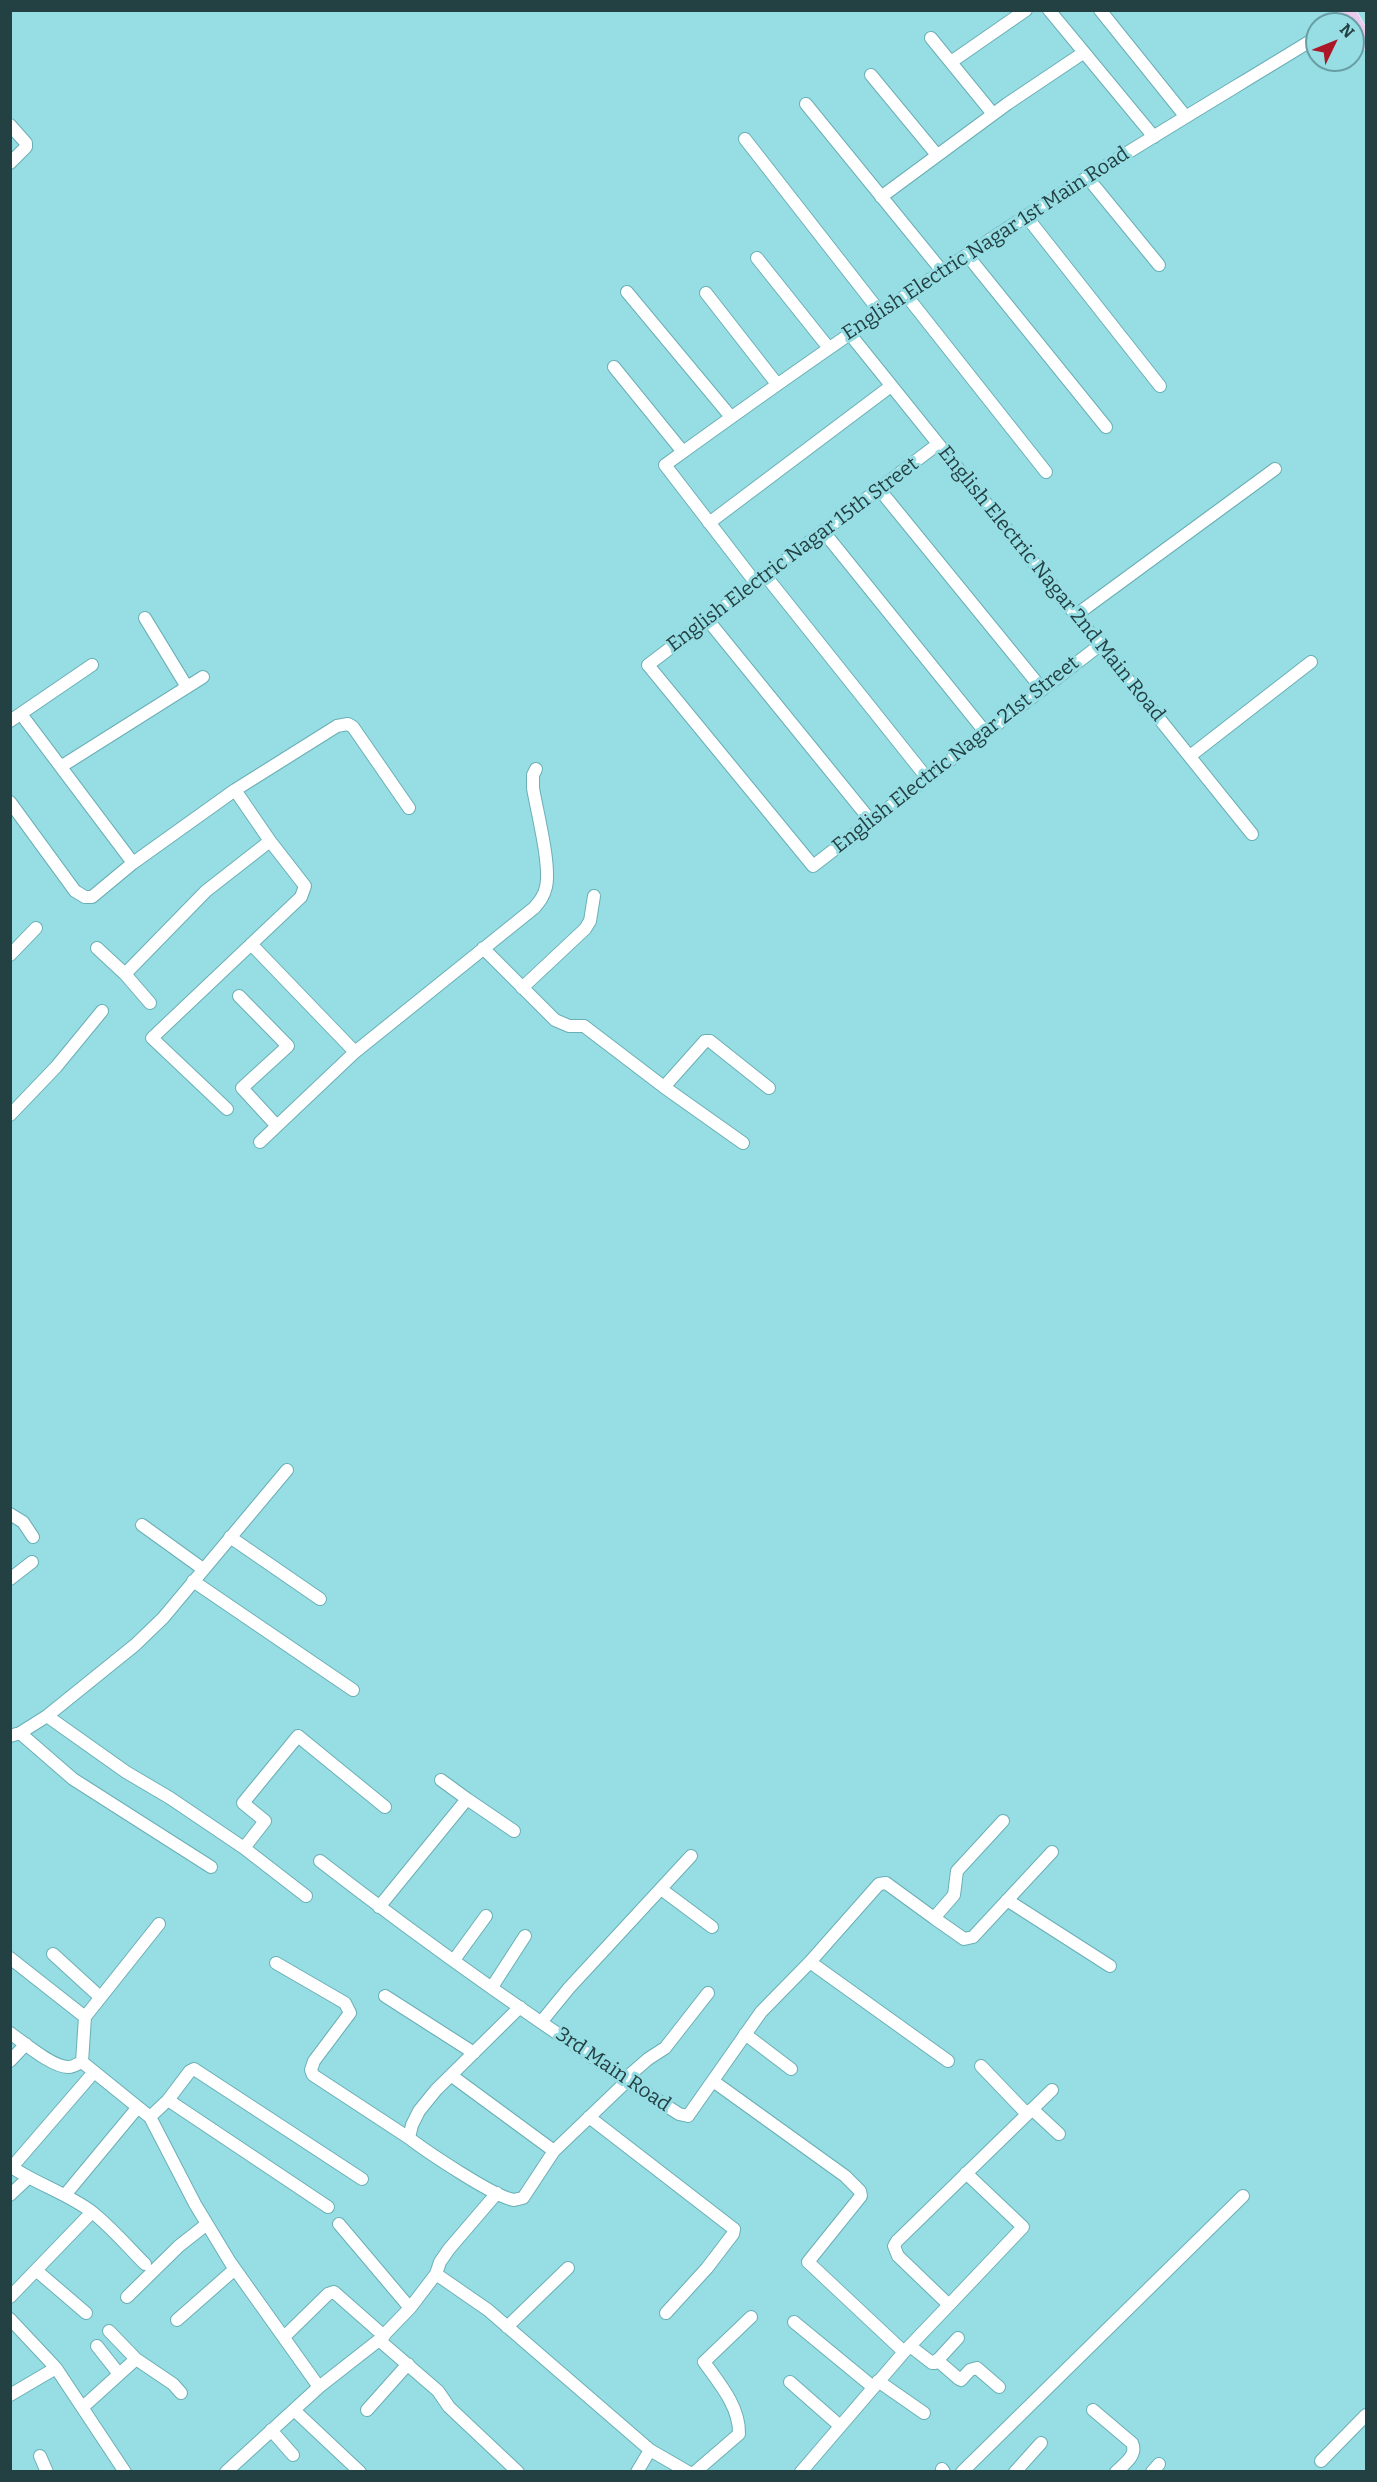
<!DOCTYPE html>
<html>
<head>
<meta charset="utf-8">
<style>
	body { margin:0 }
	#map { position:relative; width:1377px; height:2482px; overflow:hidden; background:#96dde4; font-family:Bitter,serif }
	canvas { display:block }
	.frame { position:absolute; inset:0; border:12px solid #234043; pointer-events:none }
	.north { position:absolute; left:1305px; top:12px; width:60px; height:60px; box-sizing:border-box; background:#96dde4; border:2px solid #689ea4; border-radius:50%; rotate:47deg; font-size:16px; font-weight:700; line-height:24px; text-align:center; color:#234043 }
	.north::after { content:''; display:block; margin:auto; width:21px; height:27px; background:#ab1726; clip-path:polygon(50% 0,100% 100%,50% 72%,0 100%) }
</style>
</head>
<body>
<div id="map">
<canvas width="1377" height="2482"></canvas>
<div class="frame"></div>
<div class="north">N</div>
</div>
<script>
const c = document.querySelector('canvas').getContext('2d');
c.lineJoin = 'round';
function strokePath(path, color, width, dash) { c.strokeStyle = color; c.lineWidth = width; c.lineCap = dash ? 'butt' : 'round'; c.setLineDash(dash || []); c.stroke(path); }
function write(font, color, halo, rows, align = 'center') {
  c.font = font + ' Bitter,serif'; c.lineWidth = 6; c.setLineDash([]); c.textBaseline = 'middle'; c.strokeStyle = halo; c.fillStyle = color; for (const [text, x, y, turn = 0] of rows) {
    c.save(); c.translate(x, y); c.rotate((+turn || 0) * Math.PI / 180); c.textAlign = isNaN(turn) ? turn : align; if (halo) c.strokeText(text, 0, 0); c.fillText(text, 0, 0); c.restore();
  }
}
const minor = new Path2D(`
	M1049 10 1154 137
	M1100 10 1186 117
	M1339 24 1351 17
	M931 38 993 114
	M951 62 1026 10
	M871 75 937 155
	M806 104 942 271
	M10 125 26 143V147L10 163
	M745 139 880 312
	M1087 177 1159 265
	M881 197 1007 104 1083 53
	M1026 216 1160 386
	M967 255 1106 427
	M757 258 828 347
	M627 292 731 417
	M706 293 777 384
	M906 295 1046 472
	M849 333 1252 834
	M614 367 683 452
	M938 444 648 665 813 866 1100 645
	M879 489 1042 689
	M709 523 891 386
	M823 531 986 733
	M765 575 927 778
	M755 582 665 465C770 389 876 314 985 243 1094 171 1206 105 1317 37
	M1076 615 1275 469
	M145 618 187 687
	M707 619 871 821
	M10 721 92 665
	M1190 756 1311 662
	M62 766 203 677
	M235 790 337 726 348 724 353 727 409 808
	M10 802 75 891 85 897H92L133 863 21 714
	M133 863 235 790 270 841 305 886 301 897 152 1038 227 1109
	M251 944 355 1052
	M97 948 125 974 150 1003
	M483 948 555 1020 569 1026H584L664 1087 743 1143
	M10 955 36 928
	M125 974 206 891 270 841
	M522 988 585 929 590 921 594 896
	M239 996 288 1046 242 1088 276 1125
	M664 1087 705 1041H710L769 1088
	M10 1115 56 1067 102 1011
	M260 1142 355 1052 534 908C540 901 544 896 546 887 551 865 537 812 533 788V775L536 769
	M10 1514 23 1522 33 1537
	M142 1525 203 1569
	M230 1537 320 1599
	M10 1579 32 1562
	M193 1581 353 1690
	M47 1716 126 1772 170 1798 244 1848 306 1896
	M20 1733 73 1779 211 1867
	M10 1736 20 1733 47 1716 135 1645 163 1618 287 1470
	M467 1799 514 1831
	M244 1848 265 1821 243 1803 298 1736 385 1807
	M320 1861C436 1951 556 2035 679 2114L688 2116 761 2012 810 1962 879 1884 886 1883 934 1918 954 1895 957 1871 1003 1821
	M661 1889 712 1927
	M1007 1900 1110 1966
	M379 1907 467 1799 441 1780
	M934 1918 964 1939 973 1937 1052 1852
	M53 1954 100 1997
	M10 1958 85 2017 82 2062 150 2117 195 2204 230 2262 319 2387 379 2340 410 2308 436 2274 440 2262 449 2249 497 2193
	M454 1960 486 1916
	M810 1962 948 2061
	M276 1963 345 2003 350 2013 314 2061 311 2070 313 2075 409 2138
	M492 1987 525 1936
	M385 1996 474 2053
	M520 2007 436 2090 419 2111 412 2125 409 2138C426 2151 494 2197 514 2200 514 2200 522 2198 523 2198L554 2151 627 2081
	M85 2017 159 1924
	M542 2021 569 1988 691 1856
	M10 2033C23 2042 53 2068 69 2067 73 2067 77 2064 82 2062
	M745 2034 791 2069
	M10 2061 26 2044
	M981 2066 1027 2114
	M452 2076 554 2151
	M625 2079 648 2059 665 2048 708 1993
	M713 2081 845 2176 860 2191 861 2196 808 2262 904 2352 801 2472
	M168 2100 328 2207
	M1032 2109 1059 2134
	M150 2117 168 2100 190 2071 194 2069 362 2179
	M589 2117 734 2229 733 2234 707 2268 666 2313
	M10 2166C36 2184 67 2193 92 2212 111 2227 128 2247 145 2264
	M12 2167 94 2072
	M10 2195 28 2178
	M65 2195 138 2107
	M339 2224 410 2308
	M37 2271 86 2313
	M436 2274 488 2310 650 2450 637 2472
	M10 2297 92 2212
	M127 2297 179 2246 207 2224
	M949 2305 1023 2227 966 2173
	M10 2319 56 2368 125 2472
	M177 2320 235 2269
	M794 2322 873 2387
	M507 2327 568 2268
	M109 2331 136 2359 173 2384 181 2393
	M284 2337 328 2294 334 2292 384 2336
	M379 2340 438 2391 449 2407 518 2472
	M97 2346 119 2374
	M910 2346 932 2363H935L958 2338
	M904 2352 949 2305 898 2256 894 2246 897 2241 1052 2090
	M937 2360 959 2379 961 2380 970 2370 977 2368 999 2387
	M878 2381 924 2413
	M790 2382 839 2425
	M10 2395 56 2368
	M83 2407 136 2359
	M294 2410 360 2472
	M367 2410 408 2364
	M1093 2410 1132 2443C1138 2455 1124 2464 1116 2472
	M271 2430 293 2455
	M650 2450 688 2472
	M40 2456 47 2472
	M1321 2461 1366 2415
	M942 2469 944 2472
	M226 2472 319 2387
	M695 2472 739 2434C740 2407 719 2383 704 2362L751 2317
	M962 2472 1243 2196
	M1015 2472 1041 2443
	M1152 2472 1159 2464`);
const major = new Path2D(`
	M1347 10 1366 42`);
strokePath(minor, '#6aafb6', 14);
strokePath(major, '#fff', 16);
strokePath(minor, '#fff', 12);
strokePath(major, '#eacbed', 15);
write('20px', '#234043', '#96dde4', [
	["English Electric Nagar 1st Main Road",986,244,-33],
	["English Electric Nagar 15th Street",793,555,-37],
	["English Electric Nagar 2nd Main Road",1051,584,51],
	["English Electric Nagar 21st Street",956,755,-38],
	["3rd Main Road",613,2070,34]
]);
</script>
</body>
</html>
